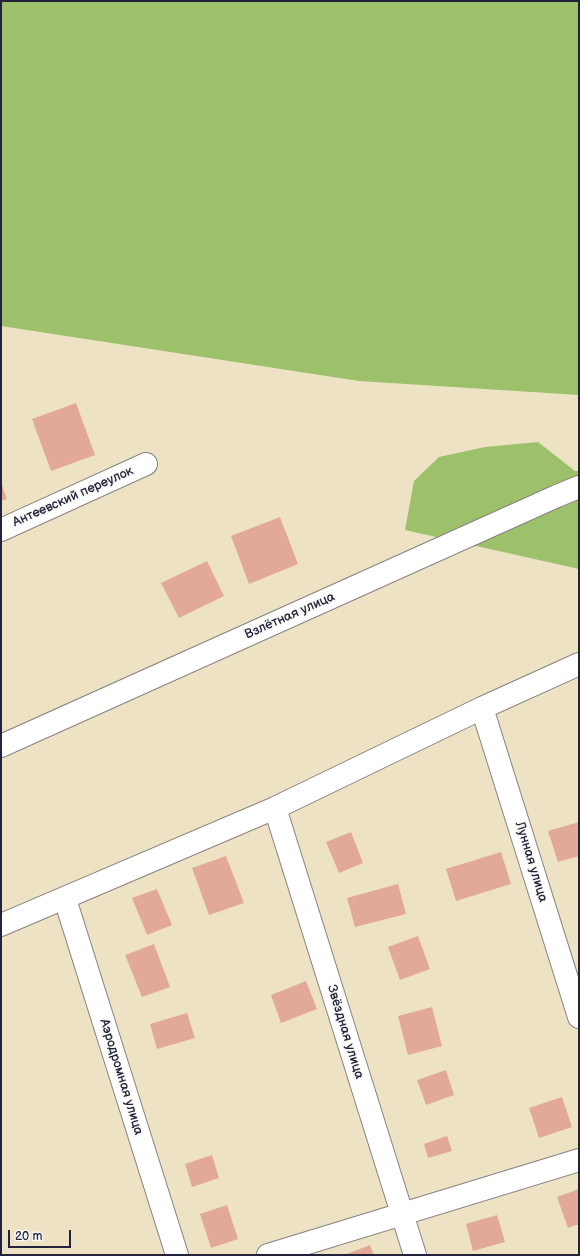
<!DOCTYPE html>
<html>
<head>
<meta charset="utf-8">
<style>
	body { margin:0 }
	#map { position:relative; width:580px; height:1256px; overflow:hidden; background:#eee2c5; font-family:"Balsamiq Sans",sans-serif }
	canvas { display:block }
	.frame { position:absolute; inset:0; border:2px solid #22223b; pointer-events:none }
	.scale { position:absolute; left:8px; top:1230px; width:63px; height:18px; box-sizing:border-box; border:2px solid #22223b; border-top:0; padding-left:5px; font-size:12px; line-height:14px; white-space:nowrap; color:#22223b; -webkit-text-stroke:3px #f6f6f2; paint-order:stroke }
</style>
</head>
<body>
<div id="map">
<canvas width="580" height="1256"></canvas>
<div class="frame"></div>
<div class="scale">20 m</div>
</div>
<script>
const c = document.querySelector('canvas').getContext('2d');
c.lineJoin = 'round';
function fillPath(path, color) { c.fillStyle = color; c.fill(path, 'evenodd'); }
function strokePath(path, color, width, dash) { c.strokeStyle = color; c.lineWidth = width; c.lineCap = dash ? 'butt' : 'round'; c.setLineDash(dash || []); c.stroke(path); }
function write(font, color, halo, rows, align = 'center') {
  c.font = font + ' "Balsamiq Sans",sans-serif'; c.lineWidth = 3; c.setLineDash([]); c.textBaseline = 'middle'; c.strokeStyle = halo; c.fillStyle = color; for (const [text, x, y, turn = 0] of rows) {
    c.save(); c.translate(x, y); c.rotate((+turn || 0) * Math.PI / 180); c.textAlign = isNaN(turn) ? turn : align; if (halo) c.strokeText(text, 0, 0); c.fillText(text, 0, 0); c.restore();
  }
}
fillPath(new Path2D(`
	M1 1H579V395L359 381 1 326Z
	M538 442 575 471H579V569L405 530 414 481 439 457 485 447Z`), '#9dc16b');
fillPath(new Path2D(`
	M76 403 95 455 51 471 32 419Z
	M1 482 7 499 1 501Z
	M280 517 298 564 249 584 231 536Z
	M207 561 224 596 179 618 161 583Z
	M579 822V856L558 862 548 831Z
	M351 832 363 863 339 873 326 842Z
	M501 852 511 884 456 901 446 869Z
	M226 856 244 903 209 915 192 868Z
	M398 884 406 914 355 927 347 898Z
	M157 889 172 925 147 935 132 898Z
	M418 936 430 969 400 980 388 947Z
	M154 944 170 987 142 997 125 955Z
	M306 981 317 1009 281 1023 271 995Z
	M432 1007 442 1046 408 1055 398 1016Z
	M187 1013 195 1038 157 1049 150 1024Z
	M446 1070 454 1095 426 1105 417 1080Z
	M562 1097 572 1127 539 1138 529 1108Z
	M447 1136 452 1151 428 1158 424 1144Z
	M212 1155 219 1178 192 1187 185 1164Z
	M579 1189V1224L568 1228 557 1197Z
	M227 1205 238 1239 211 1248 200 1214Z
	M497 1215 505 1242 473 1251 466 1224Z
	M370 1245 374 1255H344Z`), '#e2a99a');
const minor = new Path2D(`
	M1 530 146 464
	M482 708 579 1017
	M1 746 557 496 579 487
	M275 808 415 1255
	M65 899 177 1255
	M1 925 275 808 482 708 579 664
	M268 1255 579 1160`);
strokePath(minor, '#888280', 24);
strokePath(minor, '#fff', 22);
write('13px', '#22223b', '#f6f6f2', [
	["Антеевский переулок",73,497,-24],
	["Взлётная улица",290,616,-24],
	["Лунная улица",531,862,73],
	["Звёздная улица",345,1032,73],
	["Аэродромная улица",121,1077,73]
]);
</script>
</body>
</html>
